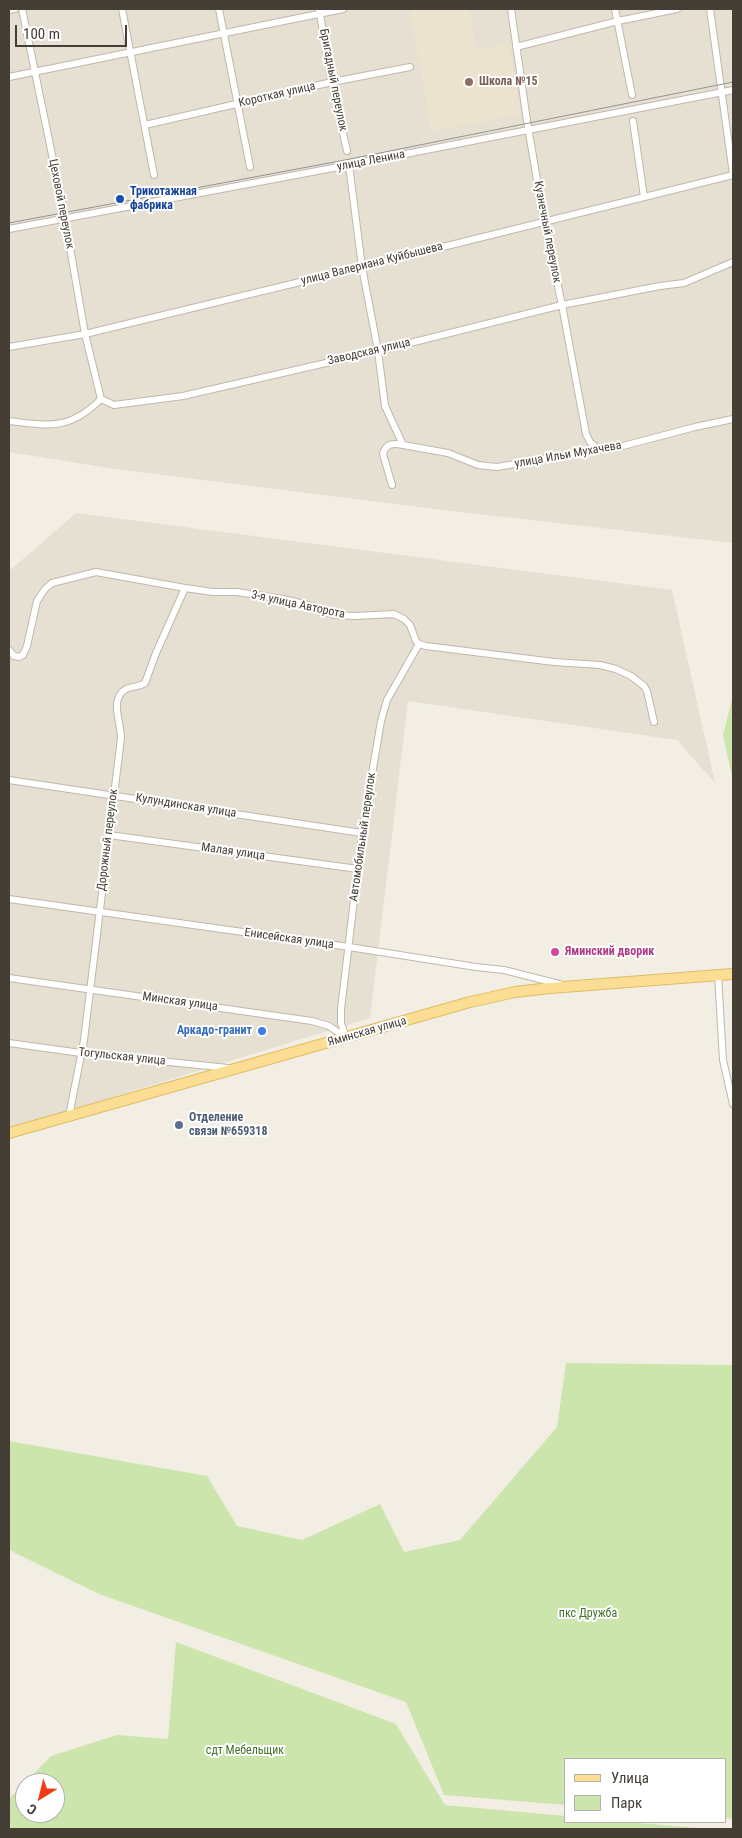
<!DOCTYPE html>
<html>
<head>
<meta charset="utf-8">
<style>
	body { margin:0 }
	#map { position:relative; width:742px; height:1838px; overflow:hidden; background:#f2eee4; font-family:"Roboto Condensed",sans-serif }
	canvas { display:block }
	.frame { position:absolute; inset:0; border:10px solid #443e34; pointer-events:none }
	.legend { position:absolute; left:564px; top:1758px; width:162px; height:65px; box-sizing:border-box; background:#fff; border:1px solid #b4b2ae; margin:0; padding:6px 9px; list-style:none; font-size:15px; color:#443e34 }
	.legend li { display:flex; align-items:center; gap:10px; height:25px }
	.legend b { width:25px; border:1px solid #b4b2ae }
	.north { position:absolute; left:15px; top:1773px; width:50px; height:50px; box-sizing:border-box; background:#fff; border:1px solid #b4b2ae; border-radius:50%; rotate:216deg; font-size:14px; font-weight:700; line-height:20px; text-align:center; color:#443e34 }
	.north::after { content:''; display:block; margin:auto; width:18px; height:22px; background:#f43b19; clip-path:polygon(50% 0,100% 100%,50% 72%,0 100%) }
	.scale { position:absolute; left:15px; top:25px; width:112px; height:22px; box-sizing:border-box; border:2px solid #443e34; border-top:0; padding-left:6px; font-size:15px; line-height:18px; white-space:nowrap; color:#443e34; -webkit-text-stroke:4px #fff; paint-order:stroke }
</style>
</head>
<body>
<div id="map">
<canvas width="742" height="1838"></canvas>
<div class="frame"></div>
<ul class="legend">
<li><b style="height:6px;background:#fbde93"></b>Улица</li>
<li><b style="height:14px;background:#cce5ad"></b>Парк</li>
</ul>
<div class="north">С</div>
<div class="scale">100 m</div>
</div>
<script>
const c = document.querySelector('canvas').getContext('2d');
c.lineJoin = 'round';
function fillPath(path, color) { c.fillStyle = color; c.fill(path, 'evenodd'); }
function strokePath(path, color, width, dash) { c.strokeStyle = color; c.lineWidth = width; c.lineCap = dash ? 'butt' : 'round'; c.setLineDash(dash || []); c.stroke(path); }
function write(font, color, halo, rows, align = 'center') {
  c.font = font + ' "Roboto Condensed",sans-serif'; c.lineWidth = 4; c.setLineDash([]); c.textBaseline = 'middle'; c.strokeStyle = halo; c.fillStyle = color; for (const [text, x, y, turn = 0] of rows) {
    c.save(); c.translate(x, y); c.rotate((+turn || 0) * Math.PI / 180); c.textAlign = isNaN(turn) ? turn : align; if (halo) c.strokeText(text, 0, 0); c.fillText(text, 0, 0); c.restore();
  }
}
fillPath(new Path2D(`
	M9 9H733V543L442 510 115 469 9 452Z
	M76 513 672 590 715 783 677 740 408 701 370 1018 9 1129V571Z`), '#e5e0d2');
fillPath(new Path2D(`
	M410 9H469L476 50 509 44 520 115 431 131Z`), '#ebe3ce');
fillPath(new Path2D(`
	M733 695V781L723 735Z
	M566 1363 733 1365V1819L726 1818V1759H566V1805L444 1795 406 1702 99 1594 9 1550V1441L207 1476 237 1526 302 1540 380 1504 404 1552 460 1540 557 1427Z
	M176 1642 396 1724 445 1805 566 1816V1822H627L711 1829H9V1799L51 1756 117 1735 168 1739ZM25 1783H55V1813H25Z`), '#cce5ad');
const minor = new Path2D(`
	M22 9 64 213 85 334 101 399
	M122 9 154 175
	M219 9 250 167
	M319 9 332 82 347 151
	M511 9 527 121 544 221 562 305 586 434 590 442 598 449
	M615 9 632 95
	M710 9 733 174
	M9 10 15 9
	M516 47 618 21 677 9
	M9 77 343 9
	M633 121 644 197
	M145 125 332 82 410 67
	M349 165 362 267 378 351 385 406 403 445C393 443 386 443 383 454L392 485
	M9 229 349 165 733 90
	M9 347 85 334 362 267 733 175
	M9 421C50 426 70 430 101 399L114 405 183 396 378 351 562 305 660 286 684 283 733 262
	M403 445 448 453 478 465 497 467 623 446 695 427 733 419
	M9 650 14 656 19 657 23 655 27 646 37 601 45 589 52 583 96 572 185 588 213 592H237L283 599 308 605 334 615 355 616 394 614 404 619 410 625 416 641 419 644 426 646 554 662 600 665 616 669 631 676 644 686 647 691 654 722
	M9 780 362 833
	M109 835 358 869
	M9 899 349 947 476 967 504 970 563 985
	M718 975 723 1060 733 1104
	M9 978 312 1021 329 1026 345 1037
	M346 1038 341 1023V1009L362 833 381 721 387 700 419 644
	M9 1043 81 1053 228 1068
	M69 1116 84 1040 121 738C121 722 109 699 126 689 133 686 139 687 145 683L156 653 185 588`);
const primary = new Path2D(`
	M9 1133 470 1002 515 992 550 988 733 974`);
strokePath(minor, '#c0b8aa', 8);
strokePath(primary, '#e0bb64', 12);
strokePath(minor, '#fff', 6);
strokePath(primary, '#fbde93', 10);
strokePath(new Path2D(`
	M9 223 345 160 733 82`), '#949494', 1);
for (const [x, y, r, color] of [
	[469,82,5,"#8d6e63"],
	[120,199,5,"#1a4fb4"],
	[555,952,5,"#d1479c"],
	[262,1031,5,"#3f7fe0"],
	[179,1125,5,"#5c6f8a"]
]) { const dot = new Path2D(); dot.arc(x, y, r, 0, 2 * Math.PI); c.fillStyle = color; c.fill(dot); strokePath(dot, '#fff', 2); }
write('12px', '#443e34', '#fff', [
	["Бригадный переулок",333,80,79],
	["Короткая улица",277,95,-13],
	["улица Ленина",371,161,-11],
	["Цеховой переулок",61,204,79],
	["Кузнечный переулок",547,232,79],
	["улица Валериана Куйбышева",372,264,-14],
	["Заводская улица",369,352,-13],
	["улица Ильи Мухачева",568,455,-10],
	["3-я улица Авторота",298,605,12],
	["Кулундинская улица",186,806,9],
	["Автомобильный переулок",363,837,-82],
	["Дорожный переулок",108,840,-83],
	["Малая улица",233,852,8],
	["Енисейская улица",289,939,8],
	["Минская улица",180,1002,8],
	["Яминская улица",367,1032,-16],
	["Тогульская улица",122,1057,6]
]);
write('bold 12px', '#785e54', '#fff', [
	["Школа №15",479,82]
], 'left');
write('bold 12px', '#164399', '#fff', [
	["Трикотажная",130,192],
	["фабрика",130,206]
], 'left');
write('bold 12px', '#b23c85', '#fff', [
	["Яминский дворик",565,952]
], 'left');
write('bold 12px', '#366cbe', '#fff', [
	["Аркадо-гранит",252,1031]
], 'right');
write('bold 12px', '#4e5e75', '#fff', [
	["Отделение",189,1118],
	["связи №659318",189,1132]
], 'left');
write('12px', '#45732a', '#fff', [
	["пкс Дружба",588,1614],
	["сдт Мебельщик",245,1751]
]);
</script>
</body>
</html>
